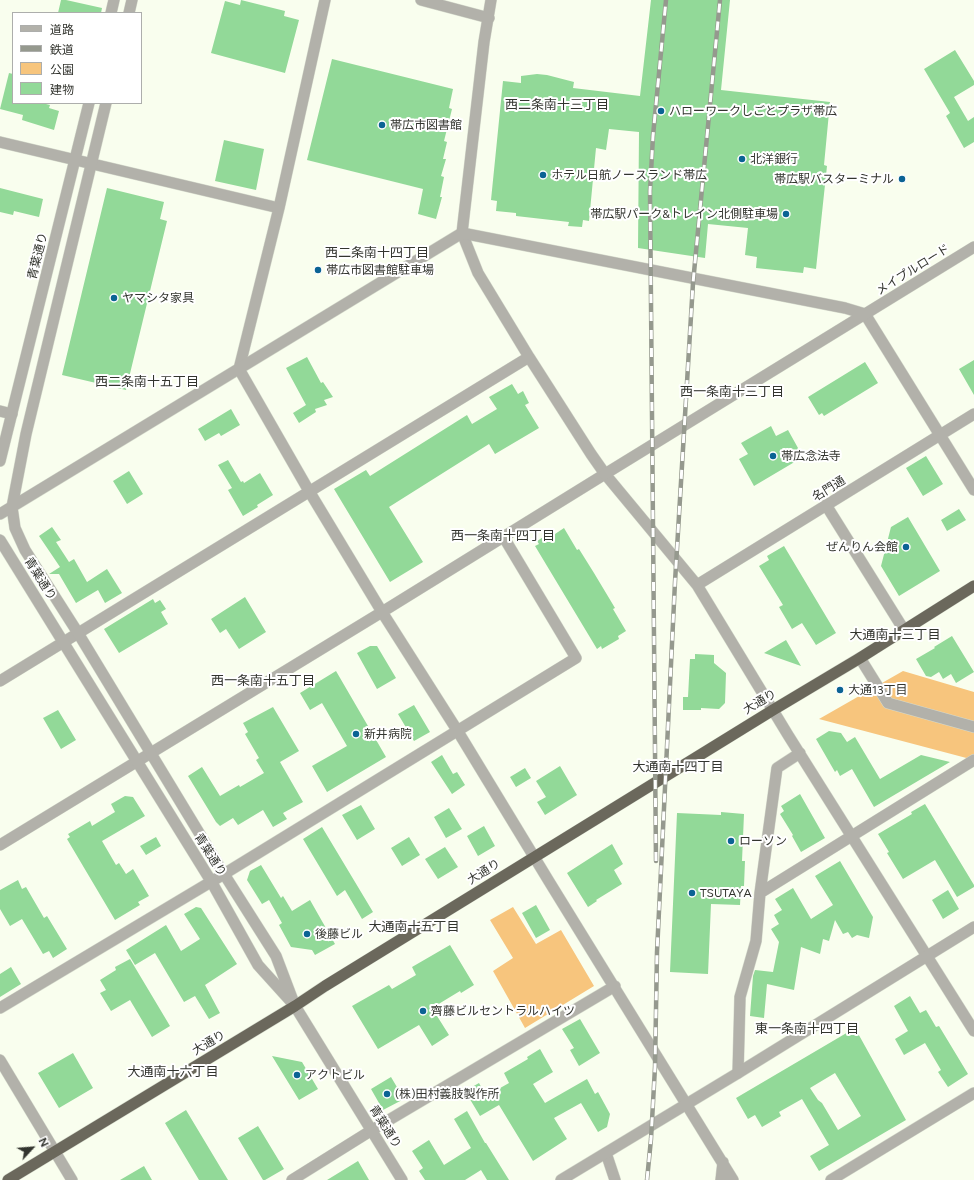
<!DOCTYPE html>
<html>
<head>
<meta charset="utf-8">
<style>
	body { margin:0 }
	#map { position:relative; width:974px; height:1180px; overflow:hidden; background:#f9feee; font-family:Figtree,"Noto Sans JP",sans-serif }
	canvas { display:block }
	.legend { position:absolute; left:12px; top:12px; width:130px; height:92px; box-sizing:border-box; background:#fff; border:1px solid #adaeac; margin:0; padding:5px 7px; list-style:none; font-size:12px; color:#33352f }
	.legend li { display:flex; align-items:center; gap:8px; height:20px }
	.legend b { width:20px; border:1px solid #adaeac }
	.north { position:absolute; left:12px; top:1128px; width:40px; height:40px; -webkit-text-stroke:3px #fff; paint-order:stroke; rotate:64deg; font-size:11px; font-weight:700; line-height:16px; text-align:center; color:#33352f }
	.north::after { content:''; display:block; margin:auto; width:14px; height:18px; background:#33352f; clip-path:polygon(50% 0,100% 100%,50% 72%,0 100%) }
</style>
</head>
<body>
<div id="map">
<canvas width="974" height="1180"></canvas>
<ul class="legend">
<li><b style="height:5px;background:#b2b1aa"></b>道路</li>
<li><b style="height:5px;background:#95998e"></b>鉄道</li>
<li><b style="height:11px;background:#f7c57d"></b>公園</li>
<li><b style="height:11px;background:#92d998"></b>建物</li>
</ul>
<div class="north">N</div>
</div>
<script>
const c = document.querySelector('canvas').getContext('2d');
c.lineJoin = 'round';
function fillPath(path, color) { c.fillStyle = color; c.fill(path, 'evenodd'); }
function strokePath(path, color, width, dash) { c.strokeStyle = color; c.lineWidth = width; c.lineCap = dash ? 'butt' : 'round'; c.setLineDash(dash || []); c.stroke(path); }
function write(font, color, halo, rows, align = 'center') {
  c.font = font + ' Figtree,"Noto Sans JP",sans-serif'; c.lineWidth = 4; c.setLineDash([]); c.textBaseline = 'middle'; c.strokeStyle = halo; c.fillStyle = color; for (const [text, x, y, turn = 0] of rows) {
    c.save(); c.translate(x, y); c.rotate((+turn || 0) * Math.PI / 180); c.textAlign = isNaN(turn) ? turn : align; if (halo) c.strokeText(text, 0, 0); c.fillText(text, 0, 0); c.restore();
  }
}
fillPath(new Path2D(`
	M903 671 974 692V760L819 719Z
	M513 907 536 944 561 930 594 986 525 1028 493 971 513 958 490 920Z`), '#f7c57d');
fillPath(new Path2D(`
	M61 0H66L102 8 101 13H58Z
	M241 0 285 11 284 16 299 20 285 73 211 53 225 1 240 5Z
	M651 0H730L721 90 830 102 824 165 827 166 816 269 804 267 803 273 756 268 757 257 745 255 748 228 708 224 705 258 638 248 639 132 609 129 606 150 596 148 589 221 583 220 582 227 568 226 569 222 516 216V213L496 211 497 201 491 200 503 81 521 83V76L537 74 547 75 574 82 573 88 640 96Z
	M955 50 974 81V85L954 97 968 121 974 117V142L964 148 946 116 950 113 924 69Z
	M332 59 453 89 449 108 452 109 444 141 447 142 443 159H446L441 176 444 177 440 197H442L436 219 418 214 423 189 307 160Z
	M9 73 13 74V103H42L50 105 49 108 59 111 54 130 22 120 23 115 0 109Z
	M224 140 264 149 256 190 215 181Z
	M0 188 43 199 39 217 14 211 13 215 0 212Z
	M107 188 164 202 160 219 167 221 126 390 62 375Z
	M307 357 321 383 323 382 333 397 324 400 327 405 315 409 316 412 299 423 293 413 306 405 286 368Z
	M974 360V395L959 369Z
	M865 362 878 383 824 416 822 413 819 415 808 397Z
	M512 384 518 394 523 391 529 403 525 405 539 428 495 454 489 444 389 507 423 562 390 582 334 489 366 470 370 476 467 415 472 424 497 409 489 397Z
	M231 409 240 425 221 436 219 433 205 441 198 429Z
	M771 426 776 436 788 430 803 457 754 486 739 459 748 454 741 443Z
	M926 456 943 484 923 496 906 468Z
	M228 460 241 482 243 481 244 483 260 473 273 495 257 505 258 507 243 516 228 490 232 488 218 465Z
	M129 471 143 494 127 504 113 481Z
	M959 509 966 520 947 531 941 520Z
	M908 517 940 571 899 596 881 566 891 527Z
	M52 527 61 540 56 542 69 562 74 559 87 582 107 569 122 593 105 603 98 590 76 603 59 574H49L60 567 39 536Z
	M564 528 577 550 579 549 594 573 615 608 613 609 626 631 618 636 619 639 602 649 601 646 597 649 535 546 539 544 537 541 553 531 555 534Z
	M784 546 836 633 816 645 802 623 792 629 779 607 783 605 759 566 769 560 767 556Z
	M245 597 266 632 239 649 226 629 220 633 211 619Z
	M153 599 155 603 160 600 166 609 161 612 168 624 119 653 104 629Z
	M952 636 974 672 956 683 951 674 943 679 939 672 931 677 926 676 916 659 935 648 934 647Z
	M786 640 801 666 764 653Z
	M370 646H377L396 678 377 689 357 653Z
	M695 654 714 655V663L726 673 725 703 719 709 701 708V710H683V697H688L690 659H695Z
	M336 671 386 757 327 792 312 766 347 746 322 703 310 710 300 693Z
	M414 705 430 732 414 741 398 714Z
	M273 707 299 751 280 762 303 802 283 813 287 819 273 827 263 810 238 825 233 818 220 826 216 822 188 776 202 767 220 796 239 785 240 787 264 773 256 760 259 758 245 734 248 732 243 723Z
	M58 710 76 740 61 749 43 718Z
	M829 731 841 733 847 742 855 737 880 779 921 755 950 762 874 807 852 769 840 776 837 770 835 772 816 739Z
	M442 755 453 774 457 772 465 785 452 794 431 762Z
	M560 766 577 795 545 815 537 802 546 797 536 781Z
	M525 768 531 778 516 787 510 777Z
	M800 794 825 838 801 852 792 836 793 835 780 814 784 811 781 806Z
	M125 796 133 797 145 816 102 841 116 865 119 863 126 874 133 869 149 896 138 902 140 905 115 920 67 839 70 837 68 834 90 821 92 826 115 812 111 804Z
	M925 804 974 885V887L957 897 935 860 903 879 887 853 889 852 878 834 912 814 911 812Z
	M361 805 375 829 357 840 342 815Z
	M449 808 462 829 446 838 434 817Z
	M721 812 744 814 742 861H745L744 886H741L740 905 711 904 708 974 670 972 677 813 721 815Z
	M484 826 495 846 478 856 467 836Z
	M322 827 373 912 362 919 345 890 337 896 303 839Z
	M156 837 161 846 146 855 140 846Z
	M409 837 420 855 402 866 391 848Z
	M612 844 623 864 614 870 622 884 596 900 597 901 588 907 567 873Z
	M445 847 458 867 438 879 425 859Z
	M840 861 873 917 869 938 857 935 852 938 848 932 843 934 835 920 829 941 823 939 820 954 801 947 794 990 767 984 764 1018 750 1016 753 976 755 970 773 972 779 942 771 929 779 924 774 915 782 910 775 899 793 888 811 919 833 905 815 876Z
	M261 865 281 898 283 896 292 911 310 900 335 944 315 955 312 950 291 947 279 925 282 923 269 900 262 904 247 880 250 871Z
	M18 880 22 889 26 887 44 918 47 916 67 949 53 958 49 951 43 954 22 919 10 926 0 909V890Z
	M948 890 959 909 943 919 932 900Z
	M536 905 550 930 536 938 522 913Z
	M196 907 201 908 237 964 205 985 220 1013 209 1019 195 996 184 1002 155 953 135 965 126 950 166 925 181 951 200 939 184 914Z
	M450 945 474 985 461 993 460 991 432 1008 449 1035 432 1046 419 1025 378 1049 352 1006 389 985 392 989 416 975 412 967Z
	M130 959 170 1026 152 1037 130 1000 111 1011 100 993 106 990 100 980 116 970 115 967Z
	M11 967 21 984 0 997V974Z
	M910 996 920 1013 926 1010 936 1027 939 1026 968 1074 948 1087 938 1072 941 1070 925 1043 904 1055 895 1039 908 1031 894 1006Z
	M580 1019 600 1053 579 1066 570 1050 574 1048 562 1029Z
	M855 1028 906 1120 819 1171 810 1156 829 1145 802 1099 779 1112 781 1116 762 1127 755 1115 748 1119 736 1098ZM835 1073 861 1116 838 1130 822 1103 818 1100 810 1088Z
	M540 1049 553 1072 533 1084 545 1103 587 1079 595 1094 598 1092 610 1114 607 1127 598 1132 581 1103 554 1118 567 1139 533 1161 499 1105 480 1116 465 1091 479 1083 486 1096 509 1083 504 1073 528 1059 527 1057Z
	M73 1053 93 1088 59 1108 38 1073Z
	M272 1056 302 1062 318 1089 299 1100Z
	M391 1077 404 1099 383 1110 371 1089Z
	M186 1110 228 1180H199L165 1123Z
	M467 1111 485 1143H486L509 1180H487L481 1170 465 1180H425L419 1171 423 1168 412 1151 429 1140 444 1165 471 1148 454 1119Z
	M258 1126 284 1169 265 1180H263L238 1138Z
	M358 1161 369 1180H327Z
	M144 1166 152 1180H120Z`), '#92d998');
const minor = new Path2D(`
	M325 0 279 208 239 369 309 491 382 612 457 730 550 883 733 1180
	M421 0 489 18
	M491 0 484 42 462 233 478 273 529 357 591 454 605 474 697 585 788 735 974 1031
	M0 142 279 208
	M865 314 974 490
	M0 411 12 414
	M826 505 904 630
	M697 585 974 414
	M860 658 888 703 974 727
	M0 681 529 357
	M0 845 382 612 605 474
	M760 893 777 768 800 753
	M0 1008 224 874 576 658 503 536
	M0 1060 72 1180
	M738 1073 740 997 756 941 760 893 974 760
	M606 1153 615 1180
	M292 1180 372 1130 615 986
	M721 1180 723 1162
	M831 1180 974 1093`);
const tertiary = new Path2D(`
	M111 13 114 0
	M129 13 132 0
	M106 103 26 434 12 507 15 528 25 550 78 633 224 874 276 956 295 1006
	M0 461 89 103
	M605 474 974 247
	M0 514 462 233 845 308 865 314
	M0 540 211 881 258 965 295 1006 402 1180
	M561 1180 738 1073 974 927`);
const trunk = new Path2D(`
	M8 1180 295 1006 325 986 507 874 773 710 860 658 974 586`);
strokePath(minor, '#d5dacc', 12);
strokePath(tertiary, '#d5dacc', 12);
strokePath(trunk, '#d5dacc', 12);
strokePath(minor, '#b2b1aa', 11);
strokePath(tertiary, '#b2b1aa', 11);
strokePath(trunk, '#6b685c', 11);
const rail = new Path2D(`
	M656 861 650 191 653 136 666 0
	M647 1180 651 1139 655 1067 657 952 675 582 686 399 693 283 720 0`);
strokePath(rail, '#95998e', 4.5);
strokePath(rail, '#fff', 3, [9]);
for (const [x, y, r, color] of [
	[661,111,4,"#0b6394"],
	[382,125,4,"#0b6394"],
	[742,159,4,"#0b6394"],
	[543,175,4,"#0b6394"],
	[902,179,4,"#0b6394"],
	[786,214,4,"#0b6394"],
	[318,270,4,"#0b6394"],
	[114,298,4,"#0b6394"],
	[773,456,4,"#0b6394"],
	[906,547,4,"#0b6394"],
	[840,690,4,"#0b6394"],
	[356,734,4,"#0b6394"],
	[731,841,4,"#0b6394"],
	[692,893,4,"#0b6394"],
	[307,934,4,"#0b6394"],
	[423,1011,4,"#0b6394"],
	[297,1075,4,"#0b6394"],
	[387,1094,4,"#0b6394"]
]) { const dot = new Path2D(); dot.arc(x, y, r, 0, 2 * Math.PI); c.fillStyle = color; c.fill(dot); strokePath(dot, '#fff', 1.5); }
write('12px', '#33352f', '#fff', [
	["ハローワークしごとプラザ帯広",669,111],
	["帯広市図書館",390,125],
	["北洋銀行",750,159],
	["ホテル日航ノースランド帯広",551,175],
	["帯広駅バスターミナル",894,179,"right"],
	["帯広駅パーク&トレイン北側駐車場",778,214,"right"],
	["帯広市図書館駐車場",326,270],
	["ヤマシタ家具",122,298],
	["帯広念法寺",781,456],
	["ぜんりん会館",898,547,"right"],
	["大通13丁目",848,690],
	["新井病院",364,734],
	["ローソン",739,841],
	["TSUTAYA",700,893],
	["後藤ビル",315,934],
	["齊藤ビルセントラルハイツ",431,1011],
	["アクトビル",305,1075],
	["(株)田村義肢製作所",395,1094]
], 'left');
write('12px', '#33352f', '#fff', [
	["青葉通り",38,256,-76],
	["メイプルロード",913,270,-32],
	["名門通",829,489,-32],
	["青葉通り",40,579,58],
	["大通り",760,702,-31],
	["青葉通り",210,855,58],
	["大通り",484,872,-32],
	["大通り",209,1043,-31],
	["青葉通り",385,1127,58]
]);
write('13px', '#33352f', '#fff', [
	["西二条南十三丁目",557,105],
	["西二条南十四丁目",377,253],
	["西二条南十五丁目",147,382],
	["西一条南十三丁目",732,392],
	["西一条南十四丁目",503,536],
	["大通南十三丁目",895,635],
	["西一条南十五丁目",263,681],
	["大通南十四丁目",678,767],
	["大通南十五丁目",414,927],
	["東一条南十四丁目",807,1029],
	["大通南十六丁目",173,1072]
]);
</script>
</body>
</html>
